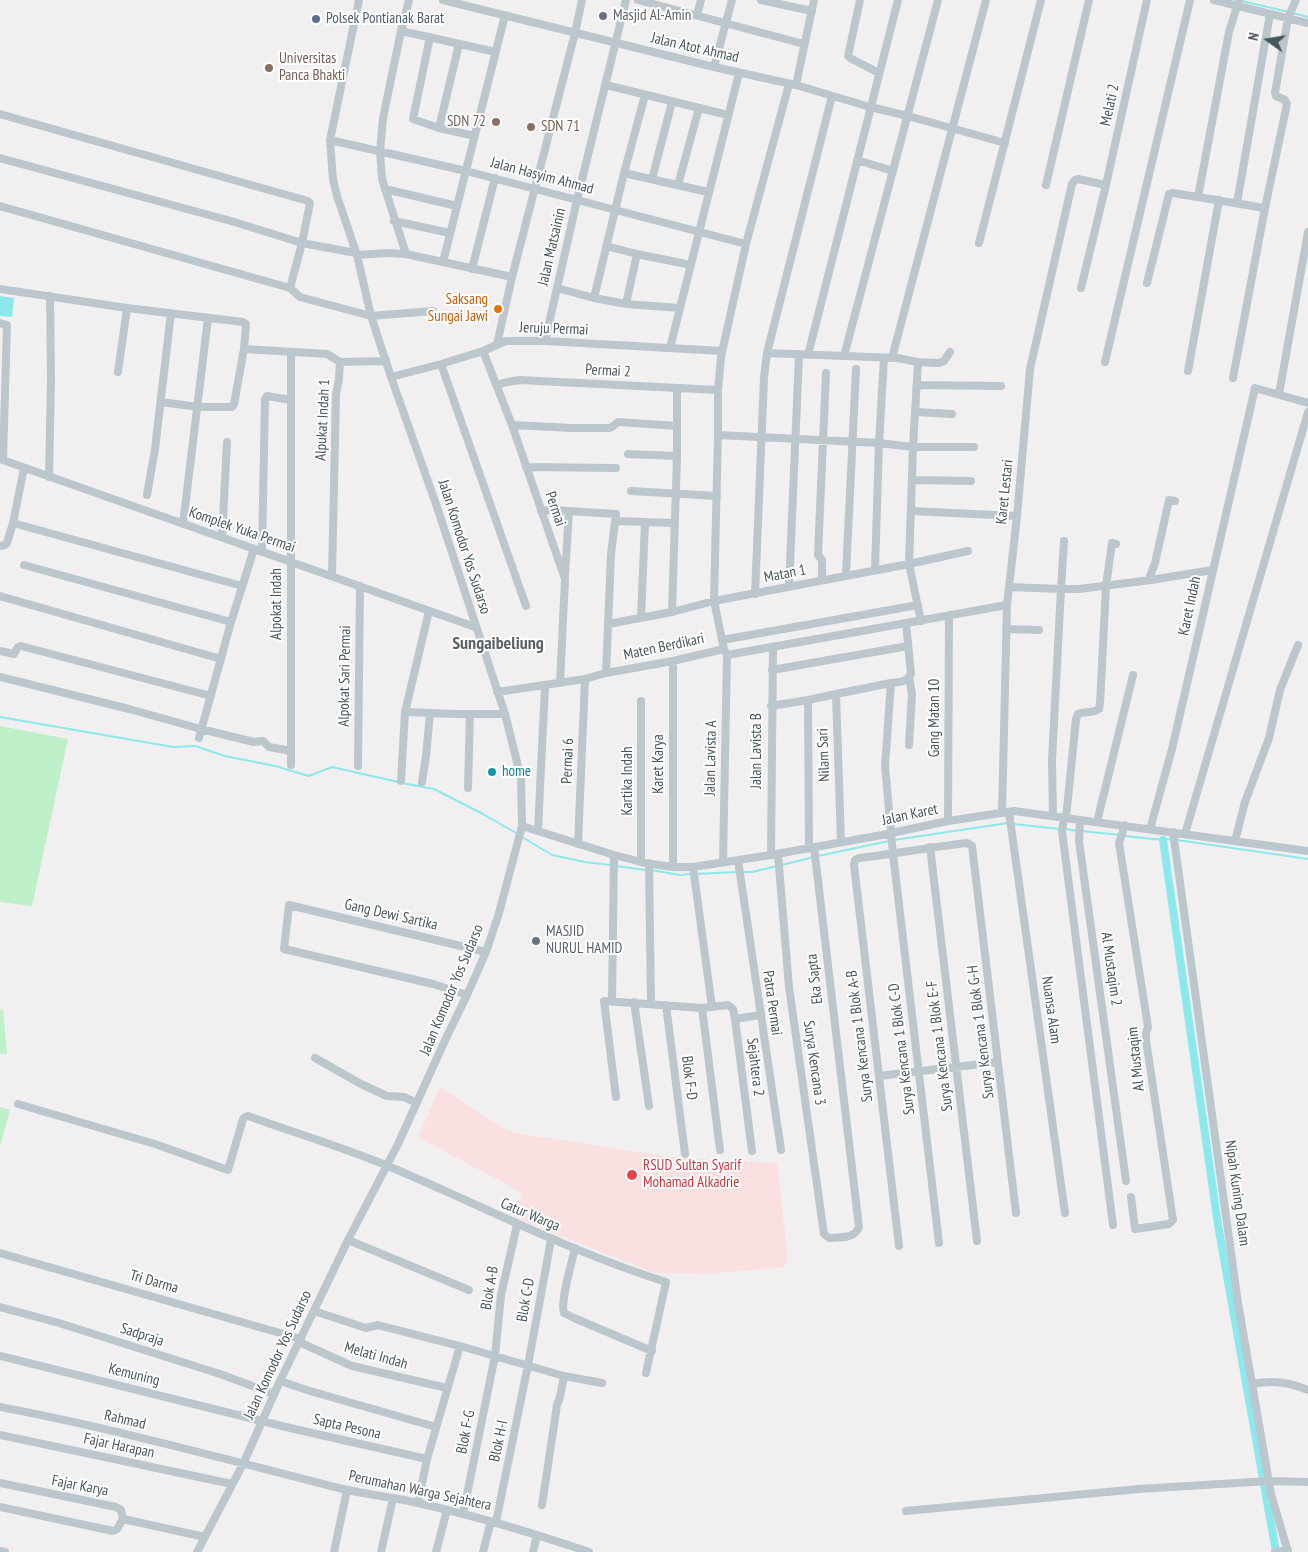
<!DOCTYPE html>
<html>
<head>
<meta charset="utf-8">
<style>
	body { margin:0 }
	#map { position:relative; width:1308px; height:1552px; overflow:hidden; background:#f2eff0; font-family:"PT Sans Narrow",sans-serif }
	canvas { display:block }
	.north { position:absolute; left:1243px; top:15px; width:50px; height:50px; -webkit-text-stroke:4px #fff; paint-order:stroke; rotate:283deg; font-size:14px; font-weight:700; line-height:20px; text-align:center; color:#47565d }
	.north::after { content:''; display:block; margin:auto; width:18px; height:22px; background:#47565d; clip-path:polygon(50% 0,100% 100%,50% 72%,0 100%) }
</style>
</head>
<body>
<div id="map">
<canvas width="1308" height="1552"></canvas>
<div class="north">N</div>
</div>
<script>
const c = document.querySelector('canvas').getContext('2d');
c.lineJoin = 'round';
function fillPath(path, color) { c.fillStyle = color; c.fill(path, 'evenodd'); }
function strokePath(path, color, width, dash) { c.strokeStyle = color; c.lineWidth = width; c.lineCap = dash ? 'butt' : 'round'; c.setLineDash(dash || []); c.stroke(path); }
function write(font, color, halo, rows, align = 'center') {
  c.font = font + ' "PT Sans Narrow",sans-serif'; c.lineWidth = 4; c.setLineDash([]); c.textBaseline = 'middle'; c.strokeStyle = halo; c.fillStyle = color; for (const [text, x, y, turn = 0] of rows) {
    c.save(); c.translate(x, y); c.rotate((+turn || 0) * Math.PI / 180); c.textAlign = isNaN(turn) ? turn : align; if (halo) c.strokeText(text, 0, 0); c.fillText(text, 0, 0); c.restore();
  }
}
fillPath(new Path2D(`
	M440 1087 503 1128 516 1133 671 1157 777 1163 788 1259 784 1267 708 1274 655 1273 515 1218 522 1193 418 1137Z`), '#fbe0e2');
fillPath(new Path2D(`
	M0 726 68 739 32 906 0 902Z
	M0 1010H3L7 1055 0 1053Z
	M0 1107 10 1110 0 1146Z`), '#bef0c9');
fillPath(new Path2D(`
	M0 296 14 298 12 317 0 316Z`), '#8be9ed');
strokePath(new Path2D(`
	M1242 1 1289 12
	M1293 13 1308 17
	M0 717 173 747 195 746 225 756 275 766 309 776 332 767 398 782
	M402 783 434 789 481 813 518 834
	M1013 824 1060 829
	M1065 829 1078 831
	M1082 831 1120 835
	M1125 836 1163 840 1172 839
	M522 837 552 855 585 862 611 865
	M894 840 1008 823
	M1177 840 1308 859
	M818 856 889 841
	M782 865 814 857
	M616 866 646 870
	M651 870 680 875 691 874
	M743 872H752L777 866
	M695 874 738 872`), '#8be9ed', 2);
strokePath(new Path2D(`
	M1163 840 1218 1225 1276 1552`), '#8be9ed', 8);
strokePath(new Path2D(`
	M443 0 714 67 796 85 870 107 908 116 1005 143
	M638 0 804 44
	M761 0 812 11
	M860 0 848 56 850 58 879 73
	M1214 0 1308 23
	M697 15 701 0
	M401 31 496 52
	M430 37 413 119 439 128 475 136
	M714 67 732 0
	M606 85 728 115
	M796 85 814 0
	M0 114 308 201 310 203 302 243 290 288
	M439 128 459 44
	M330 140 466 171 746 244
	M0 158 231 221 302 243 356 253
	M857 160 893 171
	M624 173 708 192
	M652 179 672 102
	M678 185 699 108
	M1046 185 1089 0
	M385 189 457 206
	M1198 197 1229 32 1239 0
	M1237 203 1270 14
	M0 206 290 288 300 297 371 316 433 311
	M394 221 450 233
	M979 243 1041 0
	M606 246 637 254 691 265
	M406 254 382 179 380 152 383 118 401 31 409 0
	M357 255 387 253 406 254 512 277
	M443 262 505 15
	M472 269 495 178
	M1147 283 1169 194 1173 193 1265 208
	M557 288 594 298 626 304 680 308
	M1081 288 1106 185
	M0 289 127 308 243 322 246 324 244 349 234 404 232 407H198L161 402
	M594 298 624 173 645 95
	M626 304 637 254
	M0 323 7 325 3 460
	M545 341 577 200 626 0
	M497 344 512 277 575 33 582 0
	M670 348 739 73
	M244 349 327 354 340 362 339 379 336 394 332 576
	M483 351 512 425 565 579 560 683
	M767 353 897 358 918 362 939 363 944 361 950 352
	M808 355 898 0
	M844 356 938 0
	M892 358 986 0
	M340 362 386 361
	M918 362 913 447 909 564 921 621
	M1105 362 1190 0
	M441 364 526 606
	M1188 371 1219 200
	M118 372 127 308
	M391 377 441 364 483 351 506 341H545L722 351
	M1233 378 1265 208 1287 104 1285 100 1276 96 1275 93 1288 18 1296 0
	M497 385 507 382 520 380 718 390
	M917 385 1001 386
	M1279 394 1308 232
	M915 412 952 414
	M512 425 572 428H609L612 427 618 422 677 426
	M718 435 879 443 913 447H974
	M628 454 677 456
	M0 459 475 627
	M526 467 616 468
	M49 477 51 378 50 296
	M912 480 971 481
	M631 491 717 496
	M147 495 155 449 171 313
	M541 511 553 510 616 514 611 554 606 673
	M911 511 1017 516
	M616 521 674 523
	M13 523 242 586
	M183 524 208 318
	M222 537 227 442
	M0 546 5 545 7 543 13 523 24 468
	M262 552 265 399 267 396 291 400
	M24 565 231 622
	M875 570 879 443 884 358
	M846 575 856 369
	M565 576 569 511
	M822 580V560L818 555 826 373
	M1151 580 1212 570
	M789 587 799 355
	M1009 587 1061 589 1064 541
	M755 594 764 377 767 353 832 96
	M0 596 221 659
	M672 612 677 456V389
	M641 617 645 522
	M906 623 911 674C907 682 899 682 891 683L885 766 893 854 939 1243
	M608 624 672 612 714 601 909 564 968 551
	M1006 629 1039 630
	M722 640 918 605
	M724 649 714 601 718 435V390L721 357 746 244 789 84
	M0 651 14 654 18 647 21 646 211 696
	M772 670 908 646
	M0 677 129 709 201 729 254 742 263 741 269 747 291 751
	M497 692 585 679 606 673 673 661 724 649 727 655 1007 605
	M836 694 891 683
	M808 700 836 694 841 842
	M771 706 808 700 809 848
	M405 712 457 714H505
	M199 738 231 622 254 549
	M909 745 912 694 909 677
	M291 765V353
	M358 766 360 586
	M401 781 405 712 429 611
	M422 782 426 756 430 713
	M468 788 470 714
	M1009 812 1065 1213
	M1002 813 1007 605 1017 516 1030 369 1072 184 1075 180 1078 179 1106 185 1147 0
	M1053 816 1052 760 1061 589H1079L1151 580 1150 576 1155 563 1169 500 1175 501
	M1064 818 1062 831 1113 1225
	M1066 818 1076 719 1078 714C1085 711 1092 714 1099 709L1100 703 1106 586 1112 543 1116 544
	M1080 820 1079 841 1126 1181
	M948 821 949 615
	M1097 822 1133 675
	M1125 825 1119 843 1148 1027 1146 1033V1040L1173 1220 1169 1224 1135 1229 1131 1197
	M522 826 614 855 645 863 673 867H693L771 855 882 835 948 821 1014 811 1308 851
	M1150 829 1172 749 1255 388 1308 403
	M538 831 545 686
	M1173 832 1238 1303 1271 1494 1288 1552
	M1185 834 1308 412
	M1235 841 1245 802 1269 738 1280 690 1298 645
	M578 844 585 679
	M930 847 977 1241
	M778 854 789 987 824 1234 829 1238C840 1237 855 1239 859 1227L814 847
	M771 855 773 648
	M738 860 781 1150
	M641 862V701
	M723 862 727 655
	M649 863 651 1004
	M673 867V661
	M693 867 712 1007
	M467 995 433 984 284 949 289 905 486 952
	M612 1001 614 855
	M634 1002 649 1106
	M666 1005 685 1154
	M735 1019 760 1015
	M315 1058 361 1084 387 1096 404 1097 417 1103
	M879 1076 998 1062
	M616 1097 604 1001 702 1008
	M18 1104 155 1144 228 1170 243 1119 245 1117 248 1116C295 1133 342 1147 388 1166 481 1205 570 1252 666 1282L646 1373
	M720 1150 702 1008 728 1005 733 1009 735 1019 752 1151
	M348 1240 469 1290
	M899 1246 854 865 855 860 859 858C895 854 931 847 967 843L972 846 1016 1213
	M575 1248C572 1263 560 1300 564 1313L574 1318 652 1351
	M0 1253 301 1339
	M0 1307 59 1323 220 1374 274 1394
	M314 1311 366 1328 378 1325 460 1346
	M299 1342 352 1366 447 1388
	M0 1356 290 1428 427 1459
	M280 1381 310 1391 436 1427
	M1252 1384C1274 1380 1288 1382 1308 1390
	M0 1407C116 1429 229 1460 343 1489 368 1495 393 1497 418 1503 476 1516 533 1533 589 1552
	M0 1435 232 1484
	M0 1483 116 1507 121 1510 123 1519 205 1537
	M418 1503 427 1459 460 1346 564 1376 602 1383
	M542 1505 557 1405 560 1397 564 1376
	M0 1507 113 1531 117 1529 123 1519
	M906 1511 1139 1489 1269 1481 1308 1482
	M463 1514 495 1356 501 1295 517 1225
	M496 1522 528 1365 551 1240
	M0 1551 5 1552
	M197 1552 243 1464 280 1381 348 1240 398 1144 447 1036 467 995 486 952 499 913 522 826 521 778 505 714 437 507 391 377 371 316 357 255 337 196 333 179 330 140 359 0
	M334 1552 347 1490
	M381 1552 393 1498
	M436 1552 447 1510
	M483 1552 491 1521
	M533 1552 537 1535
	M1275 1552 1288 1550`), '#bbc7cc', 8);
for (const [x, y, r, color] of [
	[603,16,5,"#6b7280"],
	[316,19,5,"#5c6f8a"],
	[269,68,5,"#8d6e63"],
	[496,122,5,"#8d6e63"],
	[531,127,5,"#8d6e63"],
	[498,309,5,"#e8710a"],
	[492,772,5,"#0f9aa8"],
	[536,941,5,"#6b7280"],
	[632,1175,6,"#e0444e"]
]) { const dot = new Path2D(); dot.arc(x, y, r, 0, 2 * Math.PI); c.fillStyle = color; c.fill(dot); strokePath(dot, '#fff', 2); }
write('15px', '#5b616d', '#fff', [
	["Masjid Al-Amin",613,16],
	["MASJID",546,932],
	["NURUL HAMID",546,949]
], 'left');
write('15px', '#4e5e75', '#fff', [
	["Polsek Pontianak Barat",326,19]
], 'left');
write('15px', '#47565d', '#fff', [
	["Jalan Atot Ahmad",695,48,13],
	["Melati 2",1110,105,-78],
	["Jalan Hasyim Ahmad",542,176,15],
	["Jalan Matsainin",552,247,-77],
	["Jeruju Permai",554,329,2],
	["Permai 2",608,371,3],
	["Alpukat Indah 1",323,420,-87],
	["Karet Lestari",1005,492,-84],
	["Permai",555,509,71],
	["Komplek Yuka Permai",242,530,19],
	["Jalan Komodor Yos Sudarso",464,547,72],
	["Matan 1",785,574,-11],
	["Alpokat Indah",277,604,-90],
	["Karet Indah",1190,606,-78],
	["Maten Berdikari",664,647,-12],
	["Alpokat Sari Permai",345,676,-89],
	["Gang Matan 10",935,718,-90],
	["Jalan Lavista B",757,751,-90],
	["Nilam Sari",824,755,-92],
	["Jalan Lavista A",711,758,-89],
	["Permai 6",568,761,-88],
	["Karet Karya",659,764,-90],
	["Kartika Indah",628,781,-90],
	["Jalan Karet",910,815,-12],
	["Gang Dewi Sartika",391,915,13],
	["Al Mustaqim 2",1111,969,82],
	["Eka Sapta",815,979,-97],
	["Jalan Komodor Yos Sudarso",452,990,-67],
	["Patra Permai",772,1003,82],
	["Nuansa Alam",1051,1010,82],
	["Surya Kencana 1 Blok G-H",981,1032,-97],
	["Surya Kencana 1 Blok A-B",860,1036,-97],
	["Surya Kencana 1 Blok E-F",940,1046,-97],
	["Surya Kencana 1 Blok C-D",902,1049,-97],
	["Al Mustaqim",1136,1059,-96],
	["Surya Kencana 3",814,1063,82],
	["Sejahtera 2",755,1067,83],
	["Blok F-D",689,1078,83],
	["Nipah Kuning Dalam",1237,1193,82],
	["Catur Warga",530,1215,23],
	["Tri Darma",154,1282,16],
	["Blok A-B",490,1288,-80],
	["Blok C-D",526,1300,-80],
	["Sadpraja",142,1335,18],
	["Jalan Komodor Yos Sudarso",278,1355,-65],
	["Melati Indah",376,1356,16],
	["Kemuning",134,1375,14],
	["Rahmad",125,1420,13],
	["Sapta Pesona",347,1427,13],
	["Blok F-G",466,1432,-79],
	["Blok H-I",499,1441,-78],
	["Fajar Harapan",119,1446,12],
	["Fajar Karya",80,1486,11],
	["Perumahan Warga Sejahtera",420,1491,12]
]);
write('15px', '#785e54', '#fff', [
	["Universitas",279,59],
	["Panca Bhakti",279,76],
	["SDN 72",486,122,"right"],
	["SDN 71",541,127]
], 'left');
write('15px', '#c56008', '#fff', [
	["Saksang",488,300],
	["Sungai Jawi",488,317]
], 'right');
write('15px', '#0d838f', '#fff', [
	["home",502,772]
], 'left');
write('15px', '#be3a42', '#fff', [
	["RSUD Sultan Syarif",643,1166],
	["Mohamad Alkadrie",643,1183]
], 'left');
write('bold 18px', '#5c6165', '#fff', [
	["Sungaibeliung",498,644]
]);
</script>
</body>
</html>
